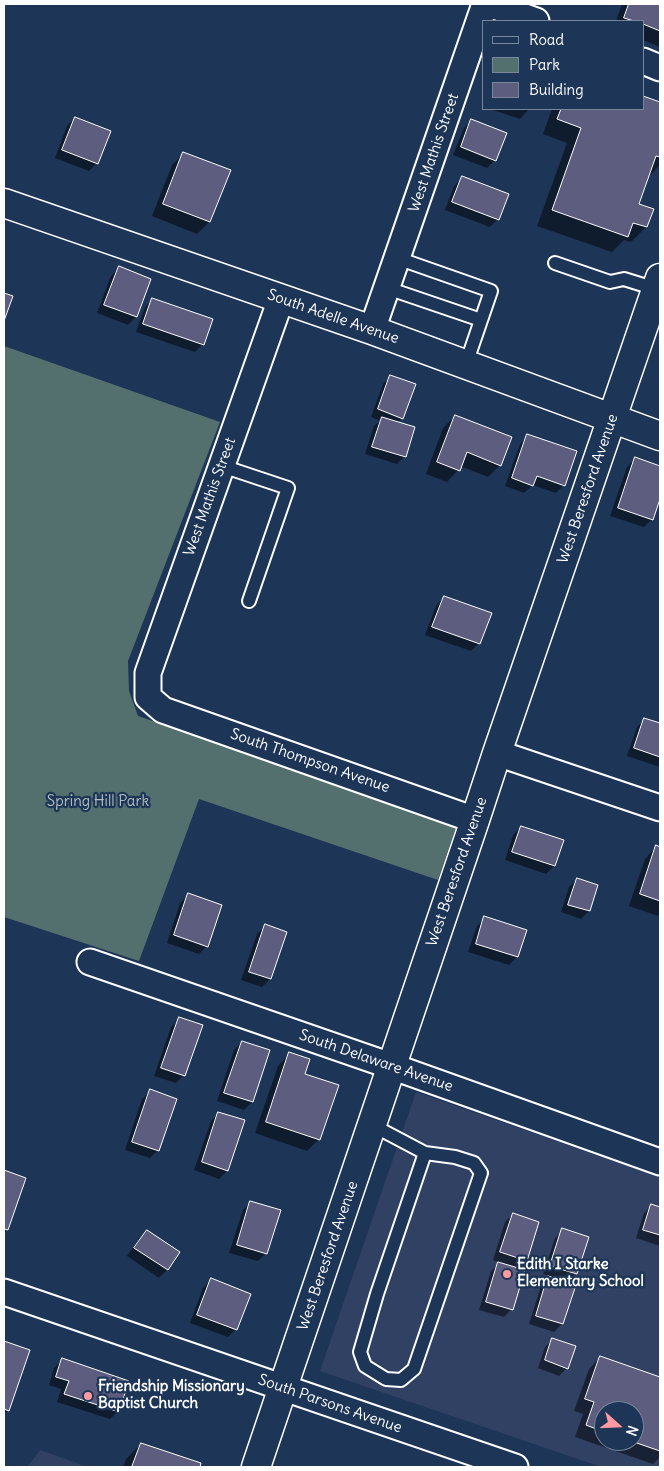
<!DOCTYPE html>
<html>
<head>
<meta charset="utf-8">
<style>
	body { margin:0 }
	#map { position:relative; width:664px; height:1471px; overflow:hidden; background:#1d3557; font-family:Delius,sans-serif }
	canvas { display:block }
	.frame { position:absolute; inset:0; border:5px solid #fff; pointer-events:none }
	.legend { position:absolute; left:482px; top:20px; width:162px; height:90px; box-sizing:border-box; background:#1d3557; border:1px solid #77869a; margin:0; padding:6px 9px; list-style:none; font-size:15px; color:#fff }
	.legend li { display:flex; align-items:center; gap:10px; height:25px }
	.legend b { width:25px; border:1px solid #77869a }
	.north { position:absolute; left:594px; top:1401px; width:50px; height:50px; box-sizing:border-box; background:#1d3557; border:1px solid #77869a; border-radius:50%; rotate:110deg; font-size:14px; font-weight:700; line-height:20px; text-align:center; color:#fff }
	.north::after { content:''; display:block; margin:auto; width:18px; height:22px; background:#ff9aa2; clip-path:polygon(50% 0,100% 100%,50% 72%,0 100%) }
</style>
</head>
<body>
<div id="map">
<canvas width="664" height="1471"></canvas>
<div class="frame"></div>
<ul class="legend">
<li><b style="height:6px;background:#1d3557"></b>Road</li>
<li><b style="height:14px;background:#54706e"></b>Park</li>
<li><b style="height:14px;background:#5c5d7f"></b>Building</li>
</ul>
<div class="north">N</div>
</div>
<script>
const c = document.querySelector('canvas').getContext('2d');
c.lineJoin = 'round';
function fillPath(path, color) { c.fillStyle = color; c.fill(path, 'evenodd'); }
function strokePath(path, color, width, dash) { c.strokeStyle = color; c.lineWidth = width; c.lineCap = dash ? 'butt' : 'round'; c.setLineDash(dash || []); c.stroke(path); }
function write(font, color, halo, rows, align = 'center') {
  c.font = font + ' Delius,sans-serif'; c.lineWidth = 4.5; c.setLineDash([]); c.textBaseline = 'middle'; c.strokeStyle = halo; c.fillStyle = color; for (const [text, x, y, turn = 0] of rows) {
    c.save(); c.translate(x, y); c.rotate((+turn || 0) * Math.PI / 180); c.textAlign = isNaN(turn) ? turn : align; if (halo) c.strokeText(text, 0, 0); c.fillText(text, 0, 0); c.restore();
  }
}
fillPath(new Path2D(`
	M416 1092 660 1177V1467H601L320 1371ZM604 1411H634V1441H604Z
	M40 1450 88 1467H27Z`), '#304163');
fillPath(new Path2D(`
	M4 346 220 422 128 661 129 691 138 716 457 824 438 880 199 799 139 961 4 917Z`), '#54706e');
fillPath(new Path2D(`
	M622 4H660V47L643 40V21H616Z
	M643 97 660 104V165L651 174 648 173 637 205 646 227 631 242 624 240 612 252 537 226 567 143 543 134 552 109H643Z
	M493 109H529L520 119 493 110Z
	M75 118 97 163 89 171 55 158 67 126Z
	M472 120 495 160 487 168 453 155 464 128Z
	M184 153 229 171 209 222 197 234 152 216 172 165Z
	M462 178 498 219 490 227 445 210 454 186Z
	M119 268 150 279 136 317 128 325 97 313 111 276Z
	M153 299 203 344 195 352 136 332 145 307Z
	M391 376 402 418 397 423 405 456 397 464 365 454 374 426 380 421 371 417 383 384Z
	M455 416 500 465 488 477 460 466 458 470 447 482 426 474 443 428Z
	M528 436 564 485 556 493 533 485 524 493 505 486 520 444Z
	M635 459 660 467V495L652 519 644 527 610 516 627 467Z
	M444 597 479 643 471 651 425 635 436 606Z
	M645 719 660 724V767L627 756 637 727Z
	M521 827 562 841 554 866 546 874 505 860 513 835Z
	M656 847 660 848V913L658 916 629 906 645 859Z
	M577 879 589 911 581 919 561 912 569 887Z
	M188 895 207 946 199 954 167 943 180 903Z
	M485 918 517 957 509 965 468 952 477 926Z
	M265 926 286 933 270 979 262 987 241 980 257 934Z
	M179 1019 184 1075 176 1083 154 1076 171 1027Z
	M242 1042 252 1102 244 1110 217 1101 234 1050Z
	M289 1054 304 1074 319 1139 307 1151 255 1133 278 1066Z
	M150 1091 158 1150 150 1158 125 1150 142 1099Z
	M219 1113 227 1171 219 1179 194 1170 211 1121Z
	M4 1172 24 1179 7 1230 4 1233Z
	M251 1202 266 1253 258 1261 229 1253 243 1210Z
	M652 1205 660 1208V1246L636 1238 644 1213Z
	M513 1214 538 1223 525 1261 517 1269 512 1309 504 1317 479 1310 491 1271 500 1263 493 1260 505 1222Z
	M563 1230 576 1273 566 1283 562 1324 554 1332 529 1324 541 1286 550 1276 543 1274 555 1238Z
	M147 1231 178 1252 167 1270 159 1278 127 1256 139 1239Z
	M211 1280 236 1329 228 1337 190 1323 203 1288Z
	M553 1339 567 1368 559 1376 538 1368 545 1347Z
	M4 1342 28 1350 8 1410 4 1414Z
	M600 1357 660 1378V1457L653 1464 575 1437 583 1414 574 1411 589 1369ZM604 1411H634V1441H604Z
	M62 1360 118 1411 110 1419 57 1402 61 1389 49 1385 54 1368Z
	M141 1444 200 1464 199 1467H123L126 1459Z`), '#0007');
const building = new Path2D(`
	M629 4H660V31L643 24V21H634L624 18Z
	M643 96 660 102V157L656 156 639 204 654 209 647 227 633 223 628 237 552 210 581 128 557 119 561 109H643Z
	M75 117 111 131 98 164 62 150Z
	M471 119 507 133 496 161 461 147Z
	M183 152 231 170 210 222 163 204Z
	M462 176 509 194 499 220 452 202Z
	M119 266 151 279 137 317 104 305Z
	M4 293 13 296 4 321Z
	M152 298 213 319 204 345 143 324Z
	M390 375 416 384 403 419 378 409Z
	M455 415 512 437 501 466 467 452 460 471 437 462Z
	M382 417 415 427 406 457 372 447Z
	M527 434 577 451 565 486 537 476 533 486 512 478Z
	M635 457 660 466V499L653 520 618 508Z
	M444 596 492 613 480 644 432 627Z
	M644 718 660 723V757L634 748Z
	M521 826 564 840 555 866 512 852Z
	M656 845 660 847V901L640 894Z
	M577 878 598 885 590 911 568 905Z
	M188 893 222 905 208 947 174 935Z
	M484 916 527 930 518 957 476 944Z
	M265 924 287 932 271 979 249 972Z
	M179 1017 203 1025 185 1076 161 1068Z
	M242 1041 270 1050 253 1102 224 1093Z
	M289 1052 310 1059 305 1074 339 1085 320 1140 266 1122Z
	M150 1089 177 1099 159 1151 132 1142Z
	M218 1112 245 1120 228 1171 202 1162Z
	M4 1170 26 1178 8 1230 4 1229Z
	M250 1201 281 1210 267 1254 237 1245Z
	M651 1204 660 1207V1235L643 1230Z
	M513 1213 539 1222 527 1261 500 1252Z
	M562 1228 589 1237 577 1274 550 1266Z
	M147 1230 180 1252 168 1270 134 1248Z
	M498 1262 525 1270 513 1310 486 1302Z
	M548 1276 576 1285 563 1324 536 1316Z
	M211 1278 251 1294 237 1330 197 1315Z
	M552 1338 576 1346 568 1369 545 1360Z
	M4 1341 30 1350 9 1411 4 1409Z
	M600 1356 660 1377V1451L631 1441H634V1411H604V1432L586 1425 594 1402 585 1399Z
	M62 1358 129 1381 119 1412 64 1394 69 1381 56 1377Z
	M141 1443 201 1463 200 1467H132Z`);
fillPath(building, '#5c5d7f');
strokePath(building, '#fff', 1);
const lane = new Path2D(`
	M397 258 491 291 466 364
	M555 263 610 282 624 279 656 289
	M387 288 481 320
	M222 466 288 488 249 601
	M372 1125 425 1153 455 1157 474 1163 481 1173 414 1369 401 1380 386 1379 365 1366 360 1352 377 1294 425 1153`);
const street = new Path2D(`
	M489 4 536 21
	M643 61 660 68
	M281 299 148 673V697L163 710 475 820
	M372 330 485 4
	M497 753 660 808
	M90 962 391 1066 660 1162
	M4 1292 515 1467`);
const secondary = new Path2D(`
	M4 203 372 330 660 436
	M256 1467 475 820 497 753 660 278`);
strokePath(lane, '#fff', 16);
strokePath(street, '#fff', 29);
strokePath(secondary, '#fff', 31);
strokePath(lane, '#1d3557', 12);
strokePath(street, '#1d3557', 25);
strokePath(secondary, '#1d3557', 28);
for (const [x, y, r, color] of [
	[507,1274,5,"#ff9aa2"],
	[88,1396,5,"#ff9aa2"]
]) { const dot = new Path2D(); dot.arc(x, y, r, 0, 2 * Math.PI); c.fillStyle = color; c.fill(dot); strokePath(dot, '#1d3557', 2); }
write('15px', '#fff', '#1d3557', [
	["West Mathis Street",434,153,-71],
	["South Adelle Avenue",333,317,19],
	["West Beresford Avenue",588,489,-71],
	["West Mathis Street",210,497,-70],
	["South Thompson Avenue",310,761,19],
	["West Beresford Avenue",457,872,-71],
	["South Delaware Avenue",376,1061,19],
	["West Beresford Avenue",328,1256,-71],
	["South Parsons Avenue",330,1404,19]
]);
write('15px', '#b2bfbe', '#1d3557', [
	["Spring Hill Park",98,802]
]);
write('bold 15px', '#fff', '#1d3557', [
	["Edith I Starke",517,1265],
	["Elementary School",517,1282],
	["Friendship Missionary",98,1387],
	["Baptist Church",98,1404]
], 'left');
</script>
</body>
</html>
